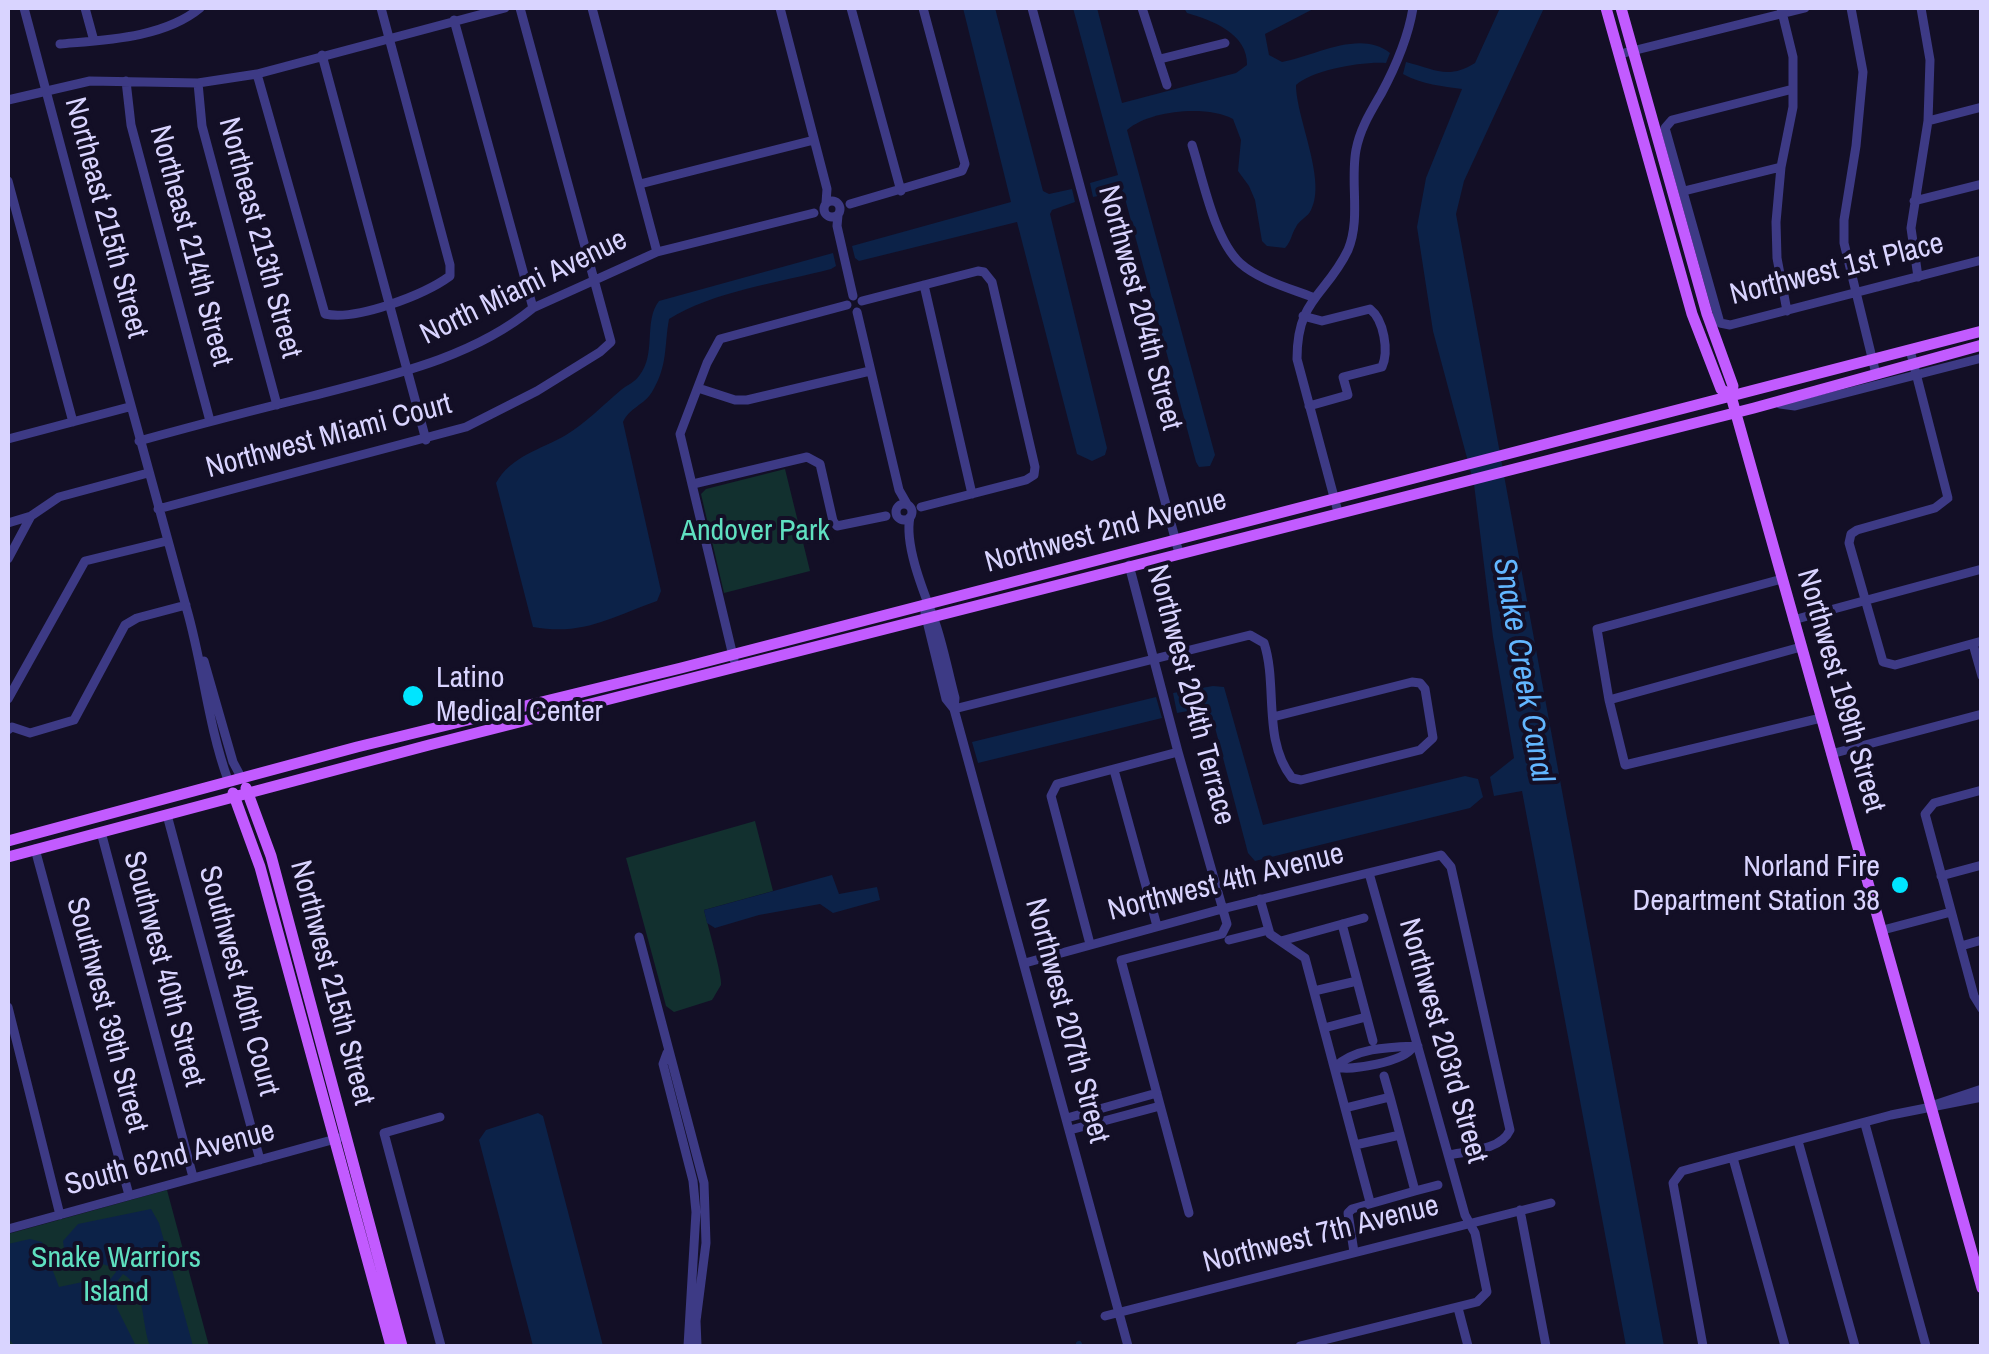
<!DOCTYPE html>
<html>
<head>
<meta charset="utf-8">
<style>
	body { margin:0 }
	#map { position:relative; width:1989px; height:1354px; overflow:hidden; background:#130f26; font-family:"Archivo Narrow",sans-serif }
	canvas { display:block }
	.frame { position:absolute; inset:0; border:10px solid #d9d4ff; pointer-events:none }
</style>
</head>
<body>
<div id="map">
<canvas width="1989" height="1354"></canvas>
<div class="frame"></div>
</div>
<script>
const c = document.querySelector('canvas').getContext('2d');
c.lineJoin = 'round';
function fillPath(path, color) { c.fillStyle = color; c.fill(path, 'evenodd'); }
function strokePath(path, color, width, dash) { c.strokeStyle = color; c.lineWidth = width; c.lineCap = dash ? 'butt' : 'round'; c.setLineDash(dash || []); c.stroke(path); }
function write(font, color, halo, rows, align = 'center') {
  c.font = font + ' "Archivo Narrow",sans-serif'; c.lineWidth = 8; c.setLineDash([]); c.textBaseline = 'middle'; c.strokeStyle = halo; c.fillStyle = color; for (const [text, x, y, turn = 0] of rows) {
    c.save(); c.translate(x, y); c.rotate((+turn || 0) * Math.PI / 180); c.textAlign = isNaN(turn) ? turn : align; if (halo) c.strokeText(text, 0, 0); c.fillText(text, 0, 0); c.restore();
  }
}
fillPath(new Path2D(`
	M785 469 810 571 724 593 701 494 706 489Z
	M755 821 773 891 704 910C707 922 723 979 721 985 720 986 713 999 712 1000L674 1012 666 1006 626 858Z
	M167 1190 209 1346H8V1234Z`), '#12302f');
fillPath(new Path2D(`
	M963 8H995L1043 191 1049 194 1072 189 1075 202 1052 210 1050 214 1107 448 1105 455 1092 461 1077 454 1017 222 859 261 855 258 852 246 1011 202Z
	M1073 8H1097L1122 103 1236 73 1247 65C1248 34 1212 20 1187 13L1184 8H1315L1265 34 1269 55 1282 62C1315 56 1360 29 1390 53L1386 63C1363 61 1312 70 1296 85 1296 118 1327 180 1311 210 1308 217 1299 220 1296 227 1291 235 1292 240 1285 248L1267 246 1262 241 1255 200 1249 186 1238 171 1241 140 1233 119C1207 105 1150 110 1127 130L1215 455 1210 466 1199 467 1196 462 1123 191 1093 197 1090 183 1118 175Z
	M1500 8H1544L1464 181 1456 214 1664 1346H1626L1522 791 1494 796 1490 777 1514 758 1493 637 1474 484 1433 331 1417 227 1426 178 1462 89C1442 86 1423 85 1403 74L1406 62C1434 69 1448 80 1475 63Z
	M833 253 836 266 831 269C781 282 711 292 669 319 664 347 668 365 652 392 644 405 629 408 623 422L661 591 657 601C611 617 584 636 533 627L496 483C511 456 540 450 566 435 587 422 602 406 621 390 627 385 635 382 639 376 657 354 643 322 659 301Z
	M1213 686 1224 687 1263 825 1465 776 1478 779 1483 797 1470 808 1255 861 1248 853 1212 716 1204 708 1177 713 1173 693Z
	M1156 697 1162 718 978 763 972 742Z
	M832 875 839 894 877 887 880 900 833 913 820 904 759 915 715 928 707 923 704 910Z
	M538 1113 543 1116 603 1346H533L479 1140 486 1130Z
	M151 1209 159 1223 193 1346H150C141 1324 146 1287 123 1274L115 1284 117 1308 136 1346H15L8 1338V1244L30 1239 42 1242 59 1287 92 1280 108 1282 116 1272 114 1268 97 1262 75 1264 65 1256 63 1241 78 1224Z`), '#0c2248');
strokePath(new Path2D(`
	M1079 1344 1080 1346`), '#0c2248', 6);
strokePath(new Path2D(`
	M24 8C77 209 131 410 187 610 203 666 208 725 228 780
	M85 8 94 41
	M592 8 657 252
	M780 8 827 189 826 203
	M851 8 901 191
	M1032 8 1179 553
	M1142 8 1167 85
	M1781 8 1793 57V107L1781 167 1776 222 1777 258 1787 311
	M1851 8 1863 72 1856 146 1844 220V243L1876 374
	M454 20 533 308
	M60 44C105 40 164 38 200 8
	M1620 54 1805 8
	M322 55 426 440
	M1160 59 1225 43
	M257 74 325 314C356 321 424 295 450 276V265L381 8
	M126 81 131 125 210 421
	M198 83 202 126 277 405
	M1793 89 1672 120 1665 128 1720 323 1730 325 1982 260
	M8 100 90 81 198 83 257 74 505 8
	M1928 121 1982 107
	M1192 145C1203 179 1214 239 1240 263 1259 280 1289 288 1312 297
	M8 181 73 422
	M640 184 814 140
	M1684 191 1781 167
	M824 209a8 8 0 1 1 16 0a8 8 0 1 1-16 0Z
	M1914 201 1982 184
	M850 204 962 171 965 164 923 8
	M838 215 837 226 853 296
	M1918 277 1911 228 1928 121 1930 60 1921 8
	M924 285 972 494
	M862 301 978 271 984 272 992 282 1035 467 1034 475 1026 480 921 507
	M857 312 899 490 907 504
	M1303 316 1322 321 1370 309C1384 320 1389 351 1382 367L1343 377 1348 395 1309 406
	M1910 350 1948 498 1935 508 1857 530 1851 534 1849 543 1883 662 1895 665 1982 641
	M698 388 735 400H747L870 371
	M1780 404 1795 406 1982 358
	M8 439 129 407
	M139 441C197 425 254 410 312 396 388 376 471 359 533 308L657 252 814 213
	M693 484 807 457 820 464 833 521 837 526 886 516
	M896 512a8 8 0 1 1 16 0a8 8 0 1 1-16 0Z
	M158 509 466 427 537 391 600 352 611 342 520 8
	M1338 512 1297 359C1297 298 1326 296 1348 250 1361 219 1350 182 1356 150 1360 129 1370 113 1381 94 1395 68 1408 38 1413 8
	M910 517C904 545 924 593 934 619 943 644 948 672 955 698L954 709
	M8 523 31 516 59 497 148 473
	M8 559 31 516
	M1129 565 1178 752 1227 924 1222 934 1121 960 1189 1213
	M1782 579 1597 629 1609 700 1625 765 1821 718
	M925 613 946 699 954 709 1128 1346
	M1793 620 1982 569
	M1973 644 1982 676
	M734 660 680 434 707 363 720 339 847 305
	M204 661 233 762 241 777
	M8 699 85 561 167 541
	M1609 700 1801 647
	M954 709 1250 635 1264 643C1278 685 1262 740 1292 778L1301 780 1420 750 1433 738 1425 689 1420 683 1412 682 1273 717
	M8 730 12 727 30 733 74 720 125 625 137 618 186 605
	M1831 754 1982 714
	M1114 770 1157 926
	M1982 790 1934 803 1925 814 1974 996 1982 1009
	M167 815 260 1160
	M101 832 193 1177
	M35 849 129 1195
	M1941 876 1982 865
	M1260 899 1270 934 1305 958 1370 1202
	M1342 924 1373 1041
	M1883 930 1951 912
	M639 937 704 1183 706 1243 696 1321 697 1346
	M1229 940 1269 930
	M1281 941 1364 918
	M1090 944 1051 796 1057 784 1178 752
	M1961 946 1982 940
	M1025 963 1222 909 1441 855 1451 867 1510 1130C1501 1150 1469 1151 1449 1155
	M1314 991 1357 981
	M8 1007 60 1215
	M1324 1028 1366 1017
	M667 1053 663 1064 693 1181 696 1212 688 1346
	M1335 1067C1356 1047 1392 1047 1418 1046
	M1335 1067C1351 1071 1404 1062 1413 1047
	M1384 1076 1390 1097
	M1934 1105 1982 1089
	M1345 1108 1390 1097 1415 1191 1352 1209 1348 1213 1354 1252
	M440 1117 384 1133 441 1346
	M1067 1118 1157 1093
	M1865 1124 1926 1346
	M1070 1130 1160 1106
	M1798 1141 1855 1346
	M1355 1145 1400 1135
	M1733 1158 1785 1346
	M1415 1191 1438 1185
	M1520 1210 1546 1346
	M8 1229 339 1138
	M1458 1308 1468 1346
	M1105 1316 1551 1203
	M1300 1346 1477 1302 1487 1292 1475 1233 1465 1215 1369 873
	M1703 1346 1673 1183 1682 1171 1891 1115 1982 1097`), '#3d3a85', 9);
strokePath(new Path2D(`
	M1606 8 1692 314 1721 389 1731 396
	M1621 8 1707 314 1733 386 1731 396 1982 1288
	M246 788 271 856 402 1346
	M233 793 260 867 391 1346
	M8 841 357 747 681 668 1982 331
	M8 857 429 745 1754 408 1982 345`), '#c25bff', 11);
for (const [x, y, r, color] of [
	[413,696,12,"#00e5ff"],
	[1900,885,10,"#00e5ff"]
]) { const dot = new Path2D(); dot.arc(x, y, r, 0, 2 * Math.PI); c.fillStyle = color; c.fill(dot); strokePath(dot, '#130f26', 4); }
write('30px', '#d9d4ff', '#130f26', [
	["Northeast 215th Street",105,218,75],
	["Northeast 213th Street",259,238,75],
	["Northeast 214th Street",190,246,75],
	["Northwest 1st Place",1837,270,-14],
	["North Miami Avenue",524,288,-26],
	["Northwest 204th Street",1139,308,75],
	["Northwest Miami Court",329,437,-15],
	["Northwest 2nd Avenue",1106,532,-15],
	["Northwest 199th Street",1840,691,74],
	["Northwest 204th Terrace",1190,695,75],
	["Northwest 4th Avenue",1226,883,-14],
	["Southwest 40th Street",163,969,75],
	["Southwest 40th Court",238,981,75],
	["Northwest 215th Street",331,983,75],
	["Southwest 39th Street",106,1015,75],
	["Northwest 207th Street",1066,1021,75],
	["Northwest 203rd Street",1442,1041,74],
	["South 62nd Avenue",170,1159,-15],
	["Northwest 7th Avenue",1321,1235,-14]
]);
write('30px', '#5fe0c0', '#130f26', [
	["Andover Park",755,532],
	["Snake Warriors",116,1259],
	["Island",116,1293]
]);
write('30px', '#d9d4ff', '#130f26', [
	["Latino",436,679],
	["Medical Center",436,713],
	["Norland Fire",1880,868,"right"],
	["Department Station 38",1880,902,"right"]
], 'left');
write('italic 32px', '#62b6ff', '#130f26', [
	["Snake Creek Canal",1522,670,80]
]);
</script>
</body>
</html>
